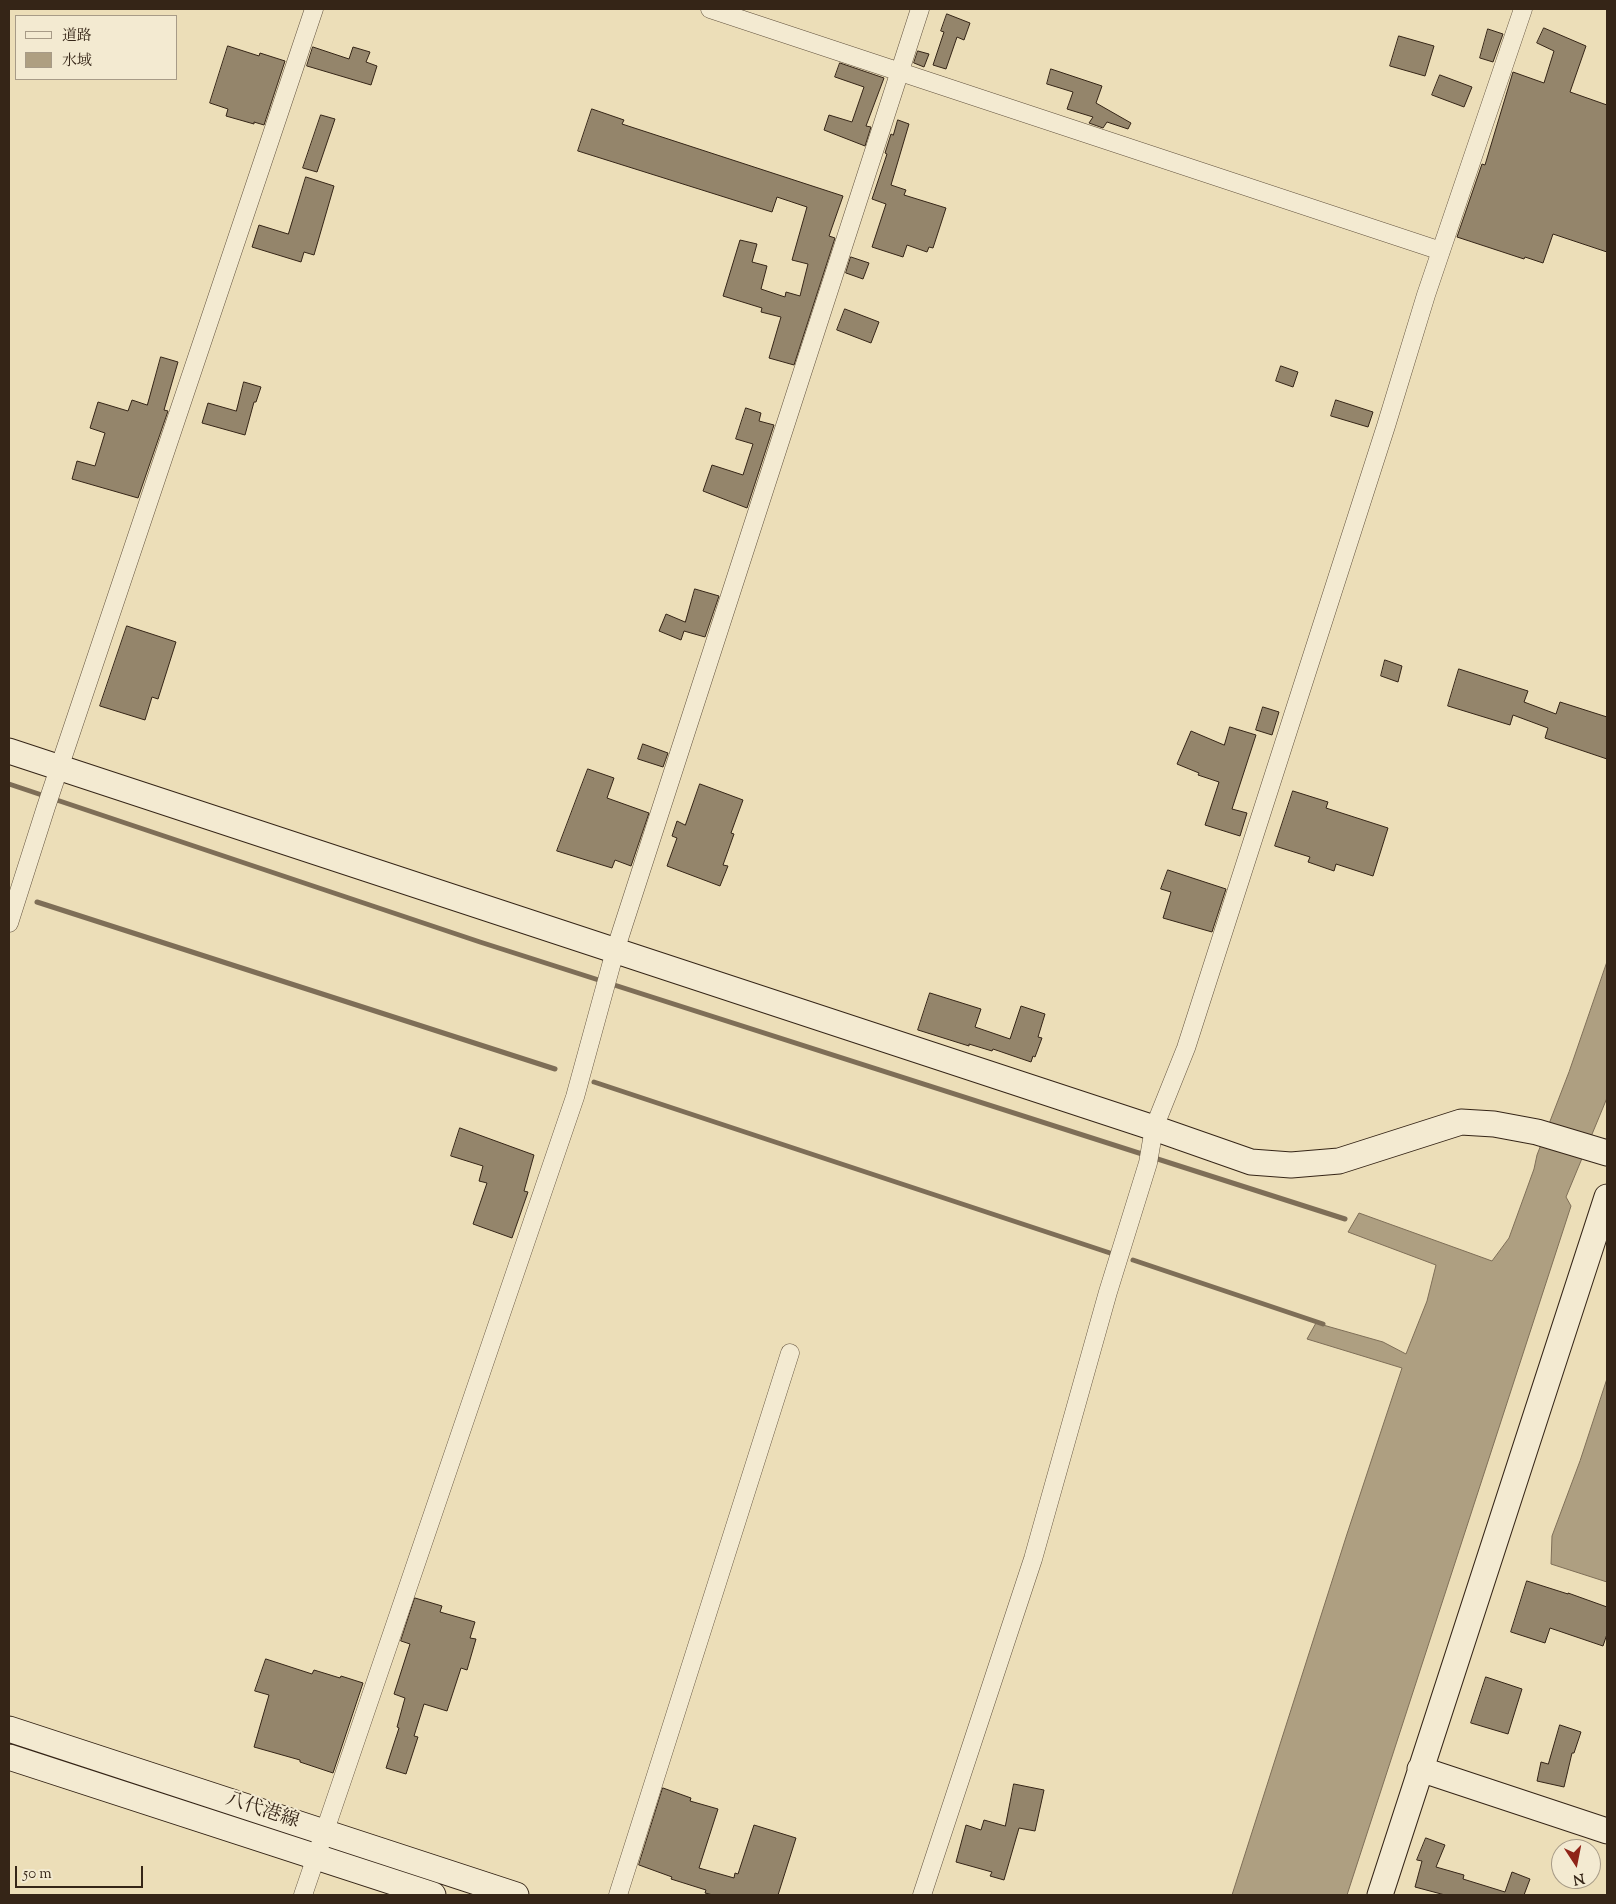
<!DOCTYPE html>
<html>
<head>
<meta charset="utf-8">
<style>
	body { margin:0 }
	#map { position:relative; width:1616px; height:1904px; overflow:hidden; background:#ecdeb8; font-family:"Sorts Mill Goudy","Noto Serif JP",serif }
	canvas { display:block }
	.frame { position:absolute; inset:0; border:10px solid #352517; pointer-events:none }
	.legend { position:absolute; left:15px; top:15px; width:162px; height:65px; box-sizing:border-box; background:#f3ead1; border:1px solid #a79b87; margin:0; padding:6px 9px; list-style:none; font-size:15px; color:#352517 }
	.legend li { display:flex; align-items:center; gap:10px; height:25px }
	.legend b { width:25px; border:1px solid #a79b87 }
	.north { position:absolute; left:1551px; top:1839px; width:50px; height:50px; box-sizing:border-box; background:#f3ead1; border:1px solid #a79b87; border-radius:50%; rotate:169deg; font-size:14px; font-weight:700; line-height:20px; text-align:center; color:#352517 }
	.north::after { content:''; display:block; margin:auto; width:18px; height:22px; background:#8f2418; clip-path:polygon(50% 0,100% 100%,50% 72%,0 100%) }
	.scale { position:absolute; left:15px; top:1866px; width:128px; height:22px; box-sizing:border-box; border:2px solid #352517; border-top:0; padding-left:6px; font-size:15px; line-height:18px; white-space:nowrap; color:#352517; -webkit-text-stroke:4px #f3ead1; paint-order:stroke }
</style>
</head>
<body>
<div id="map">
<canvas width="1616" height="1904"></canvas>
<div class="frame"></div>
<ul class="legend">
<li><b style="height:6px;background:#f3ead1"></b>道路</li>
<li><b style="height:14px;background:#ae9f81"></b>水域</li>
</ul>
<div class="north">N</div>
<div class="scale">50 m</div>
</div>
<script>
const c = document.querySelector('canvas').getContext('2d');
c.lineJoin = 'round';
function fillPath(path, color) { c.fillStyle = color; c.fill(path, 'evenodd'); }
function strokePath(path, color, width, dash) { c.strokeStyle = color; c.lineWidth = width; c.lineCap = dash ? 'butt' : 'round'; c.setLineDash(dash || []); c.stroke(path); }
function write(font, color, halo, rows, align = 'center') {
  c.font = font + ' "Sorts Mill Goudy","Noto Serif JP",serif'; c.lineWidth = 4; c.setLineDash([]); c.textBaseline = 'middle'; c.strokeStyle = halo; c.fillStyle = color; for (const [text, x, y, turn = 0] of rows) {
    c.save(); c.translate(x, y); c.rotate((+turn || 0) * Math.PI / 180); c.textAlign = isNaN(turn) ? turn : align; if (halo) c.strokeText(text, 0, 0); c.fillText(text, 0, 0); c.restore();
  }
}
const water = new Path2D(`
	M1607 962V1098L1566 1197 1571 1206 1347 1895H1232L1347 1534 1402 1368 1307 1339 1316 1323 1383 1342 1406 1354 1427 1301 1436 1265 1348 1232 1359 1213 1492 1261 1509 1238 1534 1169 1537 1155 1569 1072Z
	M1607 1379V1582L1551 1564 1552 1536 1580 1461Z`);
fillPath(water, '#ae9f81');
strokePath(water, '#7e6e57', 1);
strokePath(new Path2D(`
	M9 784 480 942 1345 1219
	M37 902 555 1069
	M594 1082 1110 1253
	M1133 1260 1323 1324`), '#7e6e57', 5);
const building = new Path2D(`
	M947 14 970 23 964 40 957 37 946 69 933 65 944 32 941 31Z
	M1544 28 1586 46 1570 92 1607 105V252L1553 234 1543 263 1525 257 1524 259 1457 237 1482 164 1485 165 1513 72 1544 83 1554 51 1537 43Z
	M1488 29 1503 34 1493 62 1480 58Z
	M1399 36 1434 46 1425 76 1390 66Z
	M228 46 259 56 260 53 285 61 264 125 254 122V124L226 116 228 109 210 103Z
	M313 47 349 59 353 47 370 52 366 62 377 66 371 85 307 66Z
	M918 51 929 54 924 67 914 63Z
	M840 63 884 78 866 126 871 127 865 146 824 130 829 115 852 122 864 87 835 77Z
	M1051 69 1102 86 1096 103 1131 123 1128 129 1107 122 1103 128 1089 123 1093 117 1067 109 1073 92 1047 84Z
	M1440 75 1472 87 1464 107 1432 95Z
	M592 109 624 120 622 124 843 196 829 236 835 238 794 365 769 358 781 317 761 312 762 308 723 296 740 240 757 244 752 262 767 266 761 289 785 297 786 292 800 296 808 264 792 260 807 207 777 197 772 212 578 151Z
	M321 115 335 119 317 172 303 168Z
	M898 120 909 124 891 185 906 190 904 195 946 208 933 248 929 247 927 252 907 245 903 257 872 247 886 204 872 199 887 154 885 153 891 134 893 135Z
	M306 177 334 186 314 255 304 252 301 262 252 247 259 225 288 234Z
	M851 257 869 263 863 279 846 273Z
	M845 309 879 322 871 343 837 330Z
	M161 357 178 362 164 410 168 411 138 498 72 479 77 461 95 466 105 433 90 428 98 402 128 411 132 400 147 405Z
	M1281 366 1298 372 1293 387 1276 381Z
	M244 382 261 387 256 402H254L245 435 202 423 208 403 236 411Z
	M1336 400 1373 412 1368 427 1331 416Z
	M746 408 761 413 759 421 774 425 747 508 703 491 712 465 743 475 753 444 736 439Z
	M695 589 719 596 705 637 684 631 681 640 659 631 666 614 685 622Z
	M127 626 176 642 158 699 152 697 145 720 100 706Z
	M1385 660 1402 666 1398 682 1381 676Z
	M1459 669 1528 691 1524 702 1556 714 1560 702 1607 717V759L1545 738 1548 728 1513 715 1510 725 1448 706Z
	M1263 707 1279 712 1272 735 1256 730Z
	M1230 727 1256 735 1232 809 1247 813 1240 836 1205 825 1219 782 1198 775 1199 773 1177 764 1191 731 1224 745Z
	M643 744 668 753 663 767 638 759Z
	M588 769 614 778 607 798 649 813 631 866 615 860 612 868 557 851Z
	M700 784 743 800 731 833 734 834 723 865 728 866 720 886 667 866 677 838 672 836 677 821 685 825Z
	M1293 791 1328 802 1326 808 1388 828 1373 876 1336 864 1334 871 1308 862 1310 857 1275 846Z
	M1168 870 1226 889 1212 932 1163 918 1171 892 1161 889Z
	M930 993 981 1009 975 1027 1010 1039 1021 1006 1045 1014 1038 1037 1042 1038 1035 1057 1033 1056 1031 1062 993 1049 992 1051 969 1044V1046L918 1030Z
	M460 1128 534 1155 524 1191 528 1192 512 1238 473 1224 487 1183 479 1181 483 1166 451 1156Z
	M1527 1581 1568 1594V1593L1607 1607V1634L1603 1646 1550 1628 1545 1643 1511 1632Z
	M415 1598 442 1606 440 1612 475 1622 470 1638 476 1639 467 1670 461 1668 447 1711 424 1704 414 1736 418 1737 406 1774 386 1768 399 1728 397 1727 405 1698 394 1694 410 1644 401 1641Z
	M266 1659 312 1674 314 1670 340 1678 341 1676 363 1683 333 1773 300 1762V1760L254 1747 269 1695 255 1691Z
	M1486 1677 1522 1689 1508 1734 1471 1723Z
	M1560 1725 1581 1732 1574 1753H1572L1564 1787 1537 1781 1541 1762 1548 1764Z
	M1014 1784 1044 1790 1035 1831 1019 1828 1004 1880 990 1876 992 1872 956 1862 966 1825 981 1830 984 1820 1005 1826Z
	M663 1788 691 1798 690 1801 718 1809 699 1868 734 1878 735 1873 738 1874 754 1825 796 1838 778 1895H713L705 1893 706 1890 671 1879 672 1877 639 1865Z
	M1426 1838 1445 1845 1436 1867 1464 1875 1463 1879 1505 1892 1512 1872 1530 1879 1524 1895H1445L1415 1887 1422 1861 1417 1860Z`);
fillPath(building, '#94856b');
strokePath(building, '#352517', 1);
const street = new Path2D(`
	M710 9 1441 251
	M9 923 46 807 314 9
	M303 1895 575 1097 615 951 920 9
	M618 1895 790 1353
	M922 1895 1033 1559 1108 1292 1148 1163 1154 1128 1186 1048 1386 426 1426 295 1523 9`);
const secondary = new Path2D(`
	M9 751 1154 1128 1251 1162 1291 1165 1339 1161 1461 1122 1494 1124 1537 1132 1607 1153
	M9 1729 516 1895
	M9 1757 433 1895
	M1420 1769 1607 1831
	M1380 1895 1607 1197`);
strokePath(street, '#63533f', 19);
strokePath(secondary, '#352517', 27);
strokePath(street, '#f3ead1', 18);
strokePath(secondary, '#f3ead1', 25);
write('19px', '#352517', '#f3ead1', [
	["八代港線",262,1812,18]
]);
</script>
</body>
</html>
